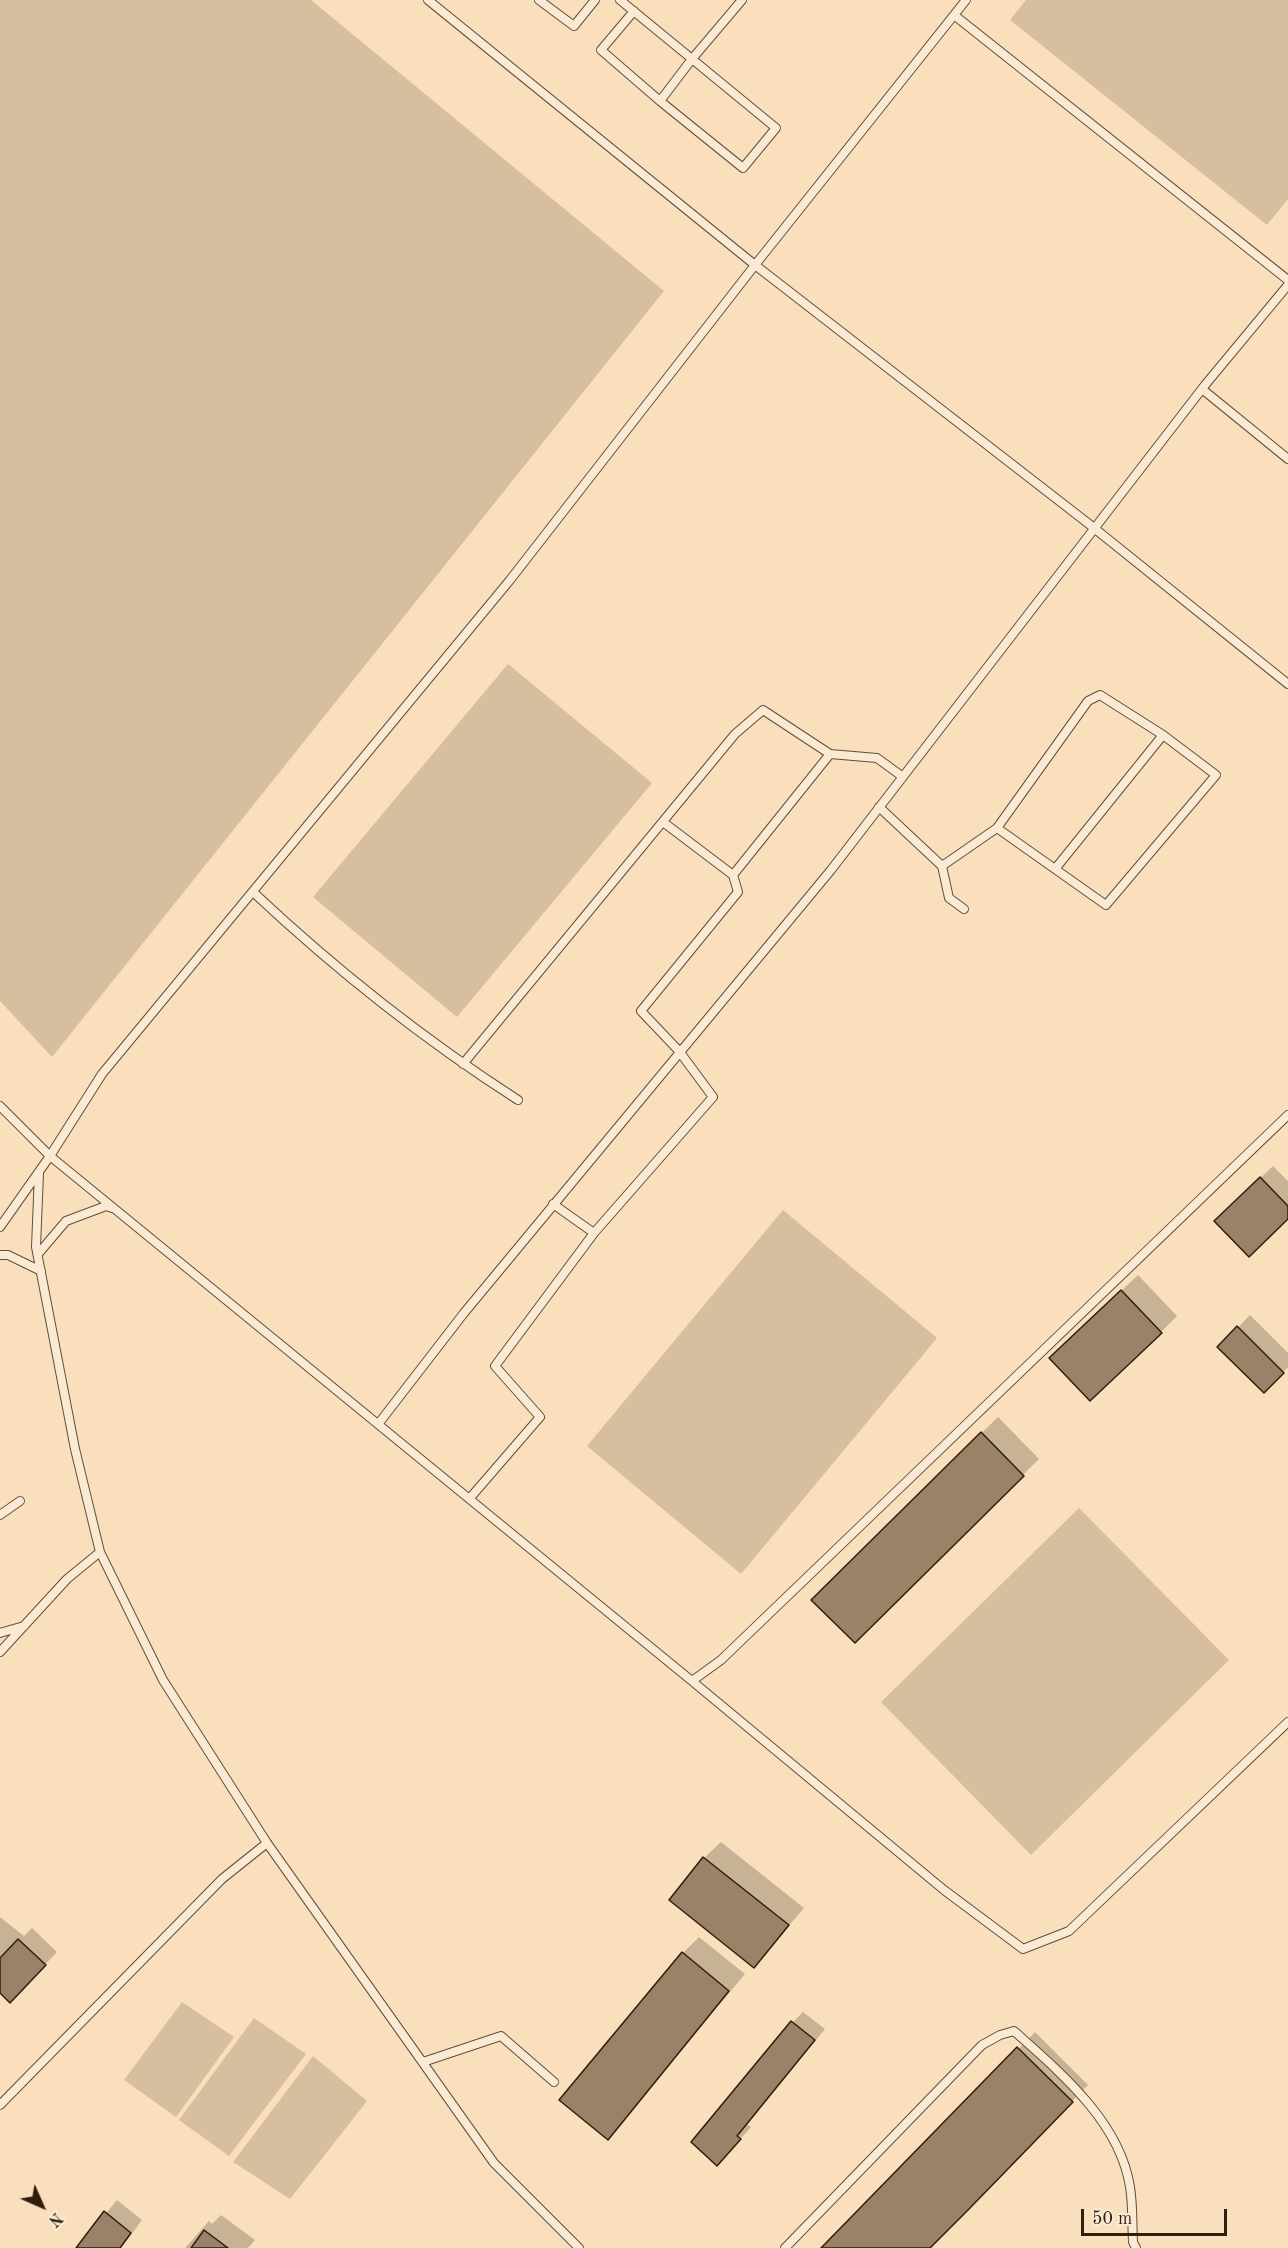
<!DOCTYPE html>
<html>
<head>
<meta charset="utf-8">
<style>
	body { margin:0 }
	#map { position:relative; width:1288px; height:2248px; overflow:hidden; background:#f9dfbc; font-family:"Old Standard TT",serif }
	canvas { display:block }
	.north { position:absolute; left:12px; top:2176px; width:60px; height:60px; -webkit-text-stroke:4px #fbead3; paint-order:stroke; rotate:135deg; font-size:16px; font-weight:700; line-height:24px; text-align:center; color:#311d0d }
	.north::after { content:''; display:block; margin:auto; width:21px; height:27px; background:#311d0d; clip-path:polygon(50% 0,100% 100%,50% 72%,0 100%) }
	.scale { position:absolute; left:1081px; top:2209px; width:146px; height:27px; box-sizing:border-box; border:3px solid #311d0d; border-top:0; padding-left:8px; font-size:18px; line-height:21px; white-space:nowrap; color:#311d0d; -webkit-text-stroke:4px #fbead3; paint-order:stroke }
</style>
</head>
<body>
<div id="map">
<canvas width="1288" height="2248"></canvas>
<div class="north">N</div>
<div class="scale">50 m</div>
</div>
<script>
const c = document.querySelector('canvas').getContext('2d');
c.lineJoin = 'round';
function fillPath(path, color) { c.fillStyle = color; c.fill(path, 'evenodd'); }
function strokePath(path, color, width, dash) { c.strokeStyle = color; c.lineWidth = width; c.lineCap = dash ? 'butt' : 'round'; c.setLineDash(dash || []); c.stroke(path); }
fillPath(new Path2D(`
	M0 0H311L664 291 52 1057 0 1001Z
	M1026 0H1288V199L1267 225 1010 20Z
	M508 664 652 783 457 1017 313 897Z
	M783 1210 937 1338 741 1574 587 1446Z
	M1079 1508 1229 1660 1031 1855 881 1702Z
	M182 2002 234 2037 176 2117 124 2080Z
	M254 2018 306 2054 229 2156 179 2120Z
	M313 2056 367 2101 290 2199 233 2162Z`), '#d7be9e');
fillPath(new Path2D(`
	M1273 1166 1288 1181V1217L1228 1209Z
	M1138 1275 1177 1316 1161 1332 1067 1342Z
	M1250 1315 1288 1353V1367L1264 1391 1219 1347Z
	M998 1417 1039 1459 855 1641 813 1600Z
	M721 1842 804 1908 754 1966 704 1858Z
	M0 1917 24 1936 32 1928 57 1952 10 2001 0 1991Z
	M699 1937 745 1974 607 2138 683 1953Z
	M803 2012 825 2029 747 2124 751 2127 728 2153 793 2022Z
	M1035 2032 1088 2085 928 2248H823Z
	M117 2200 142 2220 121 2248H77Z
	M221 2215 255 2240 248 2248H185L209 2221 212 2224Z`), '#0003');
const building = new Path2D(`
	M1260 1177 1288 1206V1219L1249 1257 1214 1221Z
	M1121 1290 1162 1333 1090 1401 1049 1358Z
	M1237 1326 1284 1373 1264 1393 1217 1347Z
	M981 1432 1024 1476 855 1643 811 1600Z
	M703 1857 789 1925 754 1968 669 1900Z
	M18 1939 46 1965 10 2003 0 1993V1958Z
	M682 1952 729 1991 608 2140 559 2100Z
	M791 2021 815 2040 737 2136 741 2139 717 2166 691 2142Z
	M1017 2047 1073 2102 969 2209 930 2248H821Z
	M104 2211 131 2233 120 2248H76Z
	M204 2230 228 2248H191Z`);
fillPath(building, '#998268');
strokePath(building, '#311d0d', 1.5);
const lane = new Path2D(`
	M539 0 574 26 595 0
	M620 0 692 59 742 0
	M966 0 755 265 1089 524 1288 684
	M634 11 601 50 660 101 692 59 776 128 743 168 660 101
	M954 15 1288 280
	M1202 389 1288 459
	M879 807 942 866 949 898 964 909
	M663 822 733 875 830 754
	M997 828 1088 701 1100 695 1163 735
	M942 866 997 828 1106 905 1216 775 1163 735 1055 869
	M253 892C335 969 423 1039 518 1100
	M463 1064 735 734 763 710 830 754 877 758 903 777
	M0 1106 50 1156 102 1074 510 580 755 265 428 0
	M39 1173 36 1247 75 1449 100 1552 163 1680 267 1843 494 2163 579 2248
	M553 1204 594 1233 713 1097 679 1051 641 1011 738 892 733 875
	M0 1227 50 1156 692 1681 721 1660 1288 1115
	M38 1254 66 1221 106 1206 112 1208
	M0 1255H8L41 1271
	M379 1423 464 1313 831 870 1205 385 1288 285
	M470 1498 540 1417 495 1366 594 1233
	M0 1515 20 1501
	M0 1633 24 1626
	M0 1652 67 1579 100 1552
	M692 1681 944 1890 1023 1949 1069 1931 1288 1722
	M423 2062 501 2036 554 2082
	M0 2105 222 1879 267 1843
	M785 2248 982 2045 1000 2035 1014 2031C1061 2073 1120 2122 1130 2187 1133 2205 1132 2224 1133 2242L1136 2248`);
strokePath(lane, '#634e39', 10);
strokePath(lane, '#fbead3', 8);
</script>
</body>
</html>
